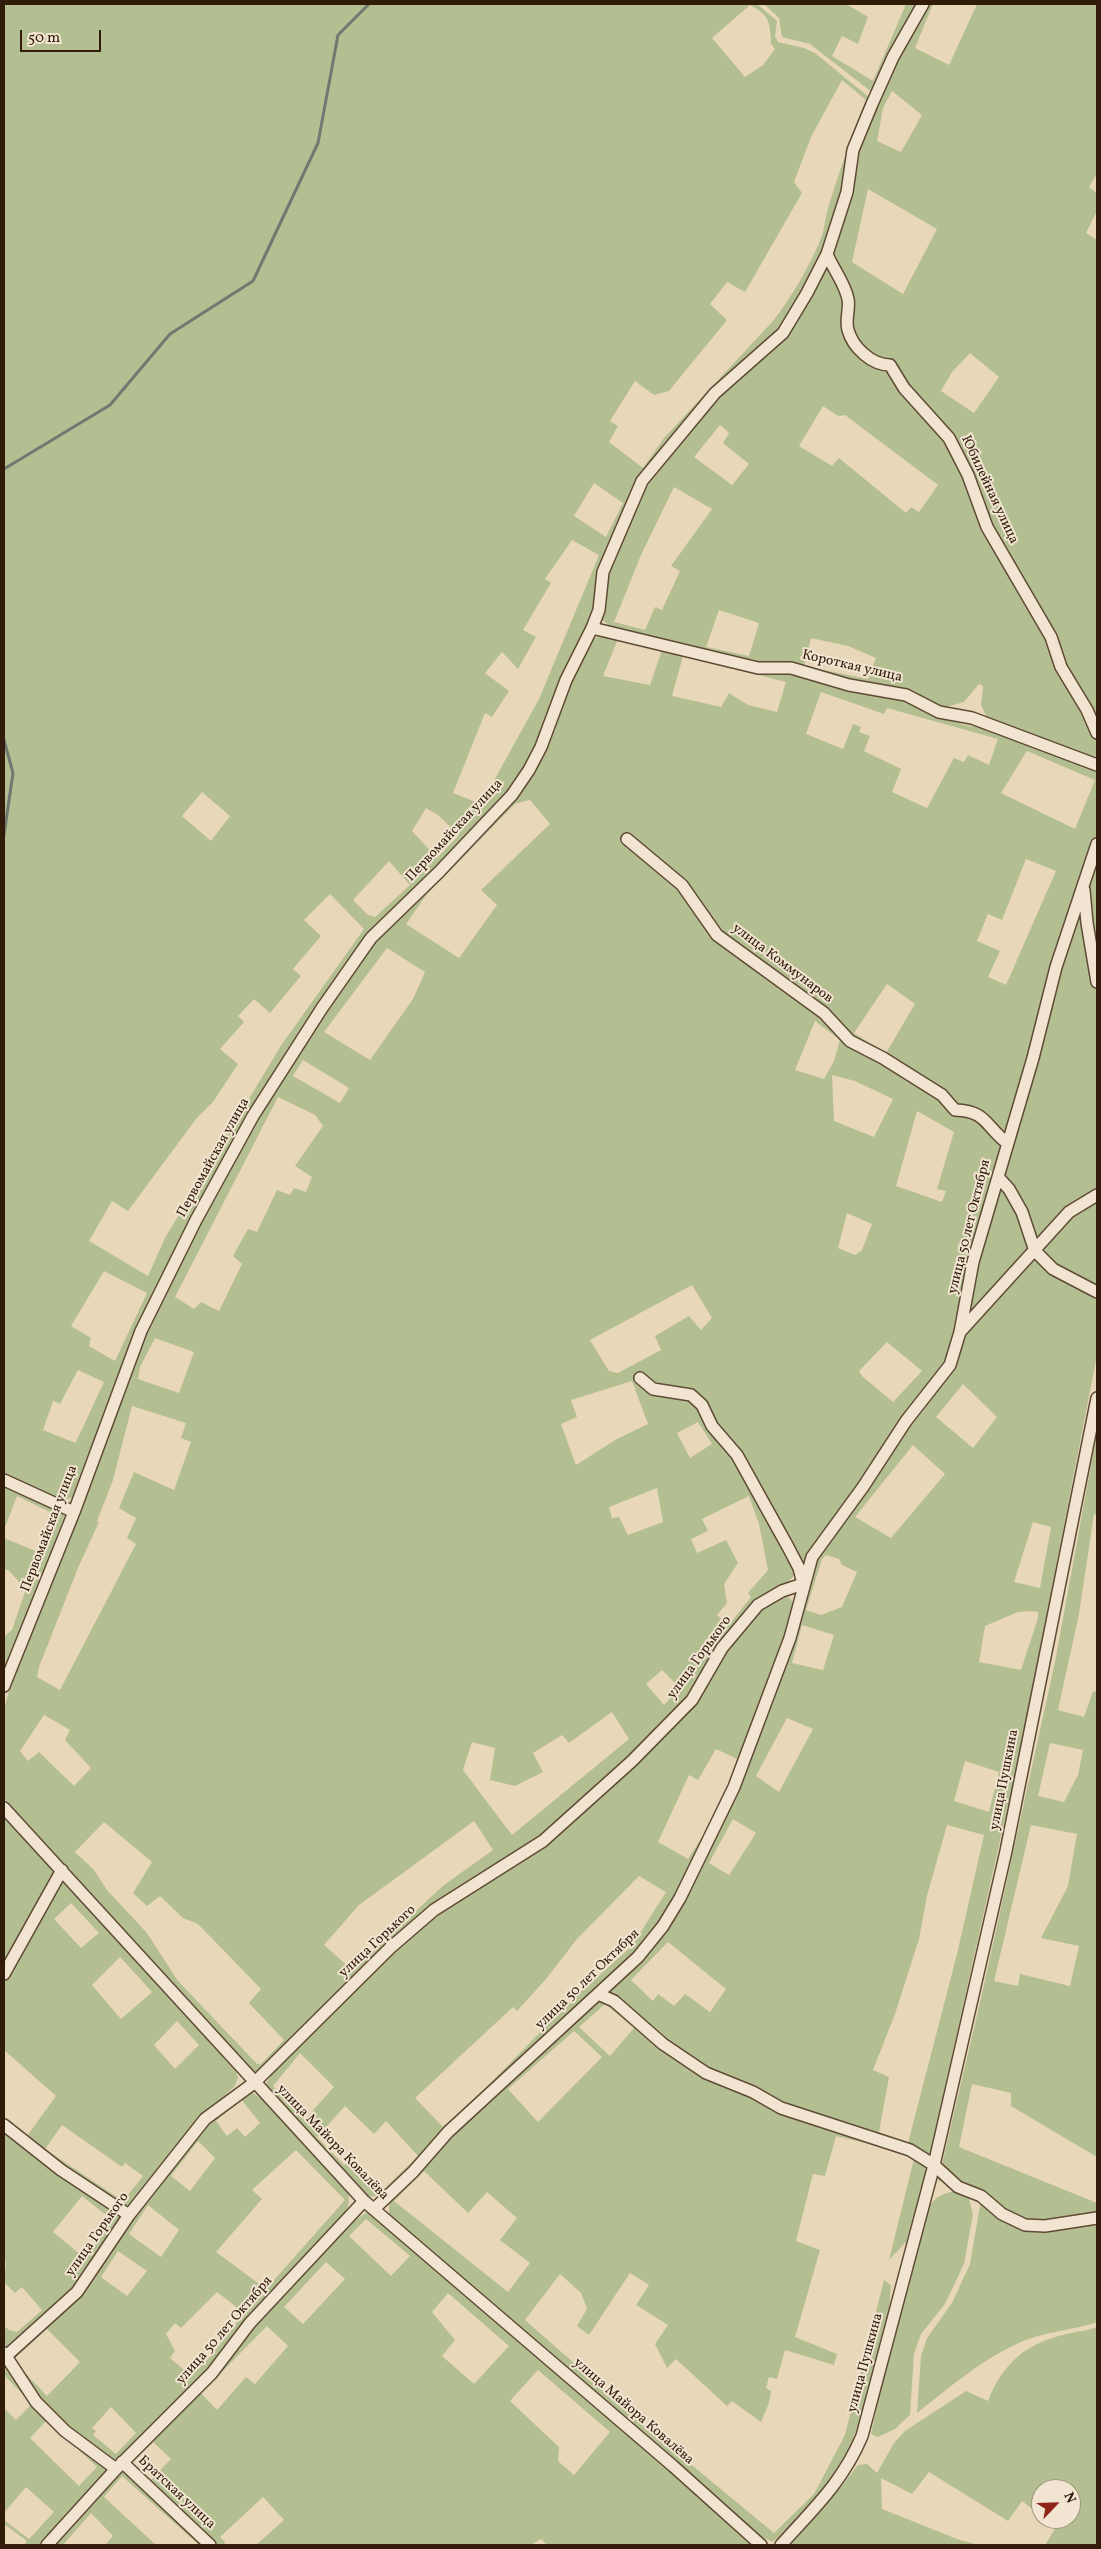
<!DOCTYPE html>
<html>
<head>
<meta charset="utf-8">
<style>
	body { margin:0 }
	#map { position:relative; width:1101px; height:2549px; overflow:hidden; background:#e9d7b9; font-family:Vollkorn,serif }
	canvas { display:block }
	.frame { position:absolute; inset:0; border:5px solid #311b09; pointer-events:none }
	.north { position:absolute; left:1031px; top:2479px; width:50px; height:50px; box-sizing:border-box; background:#f1e5d2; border:1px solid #a49482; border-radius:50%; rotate:66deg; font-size:14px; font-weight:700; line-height:20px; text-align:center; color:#311b09 }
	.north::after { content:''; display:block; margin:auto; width:18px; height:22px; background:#8f2418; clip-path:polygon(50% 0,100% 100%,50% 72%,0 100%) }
	.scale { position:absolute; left:20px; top:30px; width:81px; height:22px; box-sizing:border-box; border:2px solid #311b09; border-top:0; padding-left:6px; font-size:15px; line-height:18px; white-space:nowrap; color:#311b09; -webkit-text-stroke:4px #f1e5d2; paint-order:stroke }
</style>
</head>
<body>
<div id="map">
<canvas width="1101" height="2549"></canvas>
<div class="frame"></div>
<div class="north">N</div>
<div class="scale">50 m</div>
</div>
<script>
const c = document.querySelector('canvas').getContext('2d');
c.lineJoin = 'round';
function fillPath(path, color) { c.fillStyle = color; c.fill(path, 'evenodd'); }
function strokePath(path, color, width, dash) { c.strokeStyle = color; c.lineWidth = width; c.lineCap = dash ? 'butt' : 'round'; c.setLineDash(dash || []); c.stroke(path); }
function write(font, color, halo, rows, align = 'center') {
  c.font = font + ' Vollkorn,serif'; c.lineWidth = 4; c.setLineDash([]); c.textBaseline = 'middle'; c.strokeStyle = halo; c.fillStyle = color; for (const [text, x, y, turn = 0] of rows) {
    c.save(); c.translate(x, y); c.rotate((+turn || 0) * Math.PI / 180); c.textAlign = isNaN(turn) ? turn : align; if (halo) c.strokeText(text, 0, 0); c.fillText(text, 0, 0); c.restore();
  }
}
fillPath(new Path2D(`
	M4 4H757L777 21 775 36 778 42 804 48 815 53 870 98 845 191 823 253 780 330 693 416 622 520 596 611 525 772 334 983 150 1304 116 1379 73 1497 64 1501 4 1475ZM750 5C770 16 770 22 771 44L775 49 763 65 745 77 712 38ZM842 80 866 100C852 134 840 169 829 205 825 216 825 228 821 238 809 268 792 296 773 321L664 438 643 468 609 442 618 426 610 421 635 381 654 395 669 391 727 320 710 304 727 282 745 292 802 193 794 182 811 137ZM594 483 623 503 606 537 574 516ZM572 540 599 555 539 699 481 804 453 793 485 713 492 717 509 691 485 673 502 652 518 669 536 637 523 630 551 583 545 579ZM202 792 230 816 211 841 182 816ZM426 808 438 815 459 835 437 858 412 831ZM389 861 410 885 375 917 368 915 353 900ZM330 894 364 929 282 1044 165 1238 148 1276 89 1241 112 1201 128 1211 196 1119 213 1102 238 1064 220 1049 244 1022 238 1016 254 999 270 1013 301 976 293 969 321 936 304 920ZM104 1271 147 1293 115 1361 89 1346 91 1338 71 1326ZM78 1370 104 1382 76 1442H73L43 1430 53 1401 60 1404Z
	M764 4H846L868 17 858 44 842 36 832 56 873 81 906 4H920L873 93 810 44 782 37 779 18Z
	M925 4H933L915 48 949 65 977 4H1097V174L1089 187 1097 193V211L1086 233 1097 240V759L987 718 981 705 983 686 979 684 964 702 946 707 754 664 610 626 602 620 607 578 613 556 645 489 730 384 769 355 786 335 812 292 860 141 875 104ZM892 91 922 115 901 152 877 141 883 108ZM868 189 937 229 903 294 852 262ZM970 353 999 377 974 413 941 391 952 372ZM823 406 838 416 845 415 938 485 919 512 911 507 906 513 839 458 832 466 799 446ZM720 425 729 433 723 443 749 464 732 485 694 457ZM674 487 712 509 671 566 680 571 662 610 655 607 645 630 614 622 641 555ZM719 610 759 623 749 656 706 647ZM811 638 848 646 876 658 868 679 804 666Z
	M608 635 760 671 790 673 832 685 898 698 964 725 987 728 1097 769V1355L1020 1751 929 2158 908 2148 838 2122 781 2106 750 2089 704 2071 663 2043 615 1999 604 1994 660 1935 696 1875 735 1794 780 1674 808 1577 821 1554 878 1469 952 1366 961 1342 953 1337 946 1364 900 1425 805 1564 788 1582 755 1606 734 1629 699 1683 683 1702 628 1761 542 1838 432 1908 388 1947 258 2074H251L51 1850 4 1802V1709L11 1684 82 1503 113 1421 120 1395 152 1319 240 1144 289 1064 341 985 376 939 464 851 531 776 546 744 570 677 588 644 597 637ZM618 639 662 650 650 685 603 676ZM683 656 786 682 777 712 748 705 729 693 721 707 672 696ZM821 692 884 714 887 708 998 739 989 765 968 755 964 762 954 758 927 808 892 792 901 769 864 751 870 736 859 732 861 727 853 724 843 749 806 734ZM1027 751 1095 780 1075 829 1001 793ZM530 800 550 824 481 890 497 905 459 958 406 924 427 894 515 804ZM624 834 683 884 718 933 767 971 812 1000 827 1013 852 1040 886 1058 944 1094 954 1105 960 1108 958 1112 941 1097 883 1059 849 1042 824 1015 765 974 717 936 685 890 659 868 645 859 623 837ZM1026 859 1056 871 1006 985 988 977 1000 951 977 941 988 914 1002 920ZM387 948 425 972 413 999 370 1060 324 1032ZM887 984 915 1004 886 1053 854 1033ZM815 1021 840 1040 834 1061 824 1079 795 1070ZM303 1060 349 1088 340 1103 293 1076ZM832 1075 855 1081 893 1099 874 1137 834 1121ZM278 1097 315 1115 323 1126 295 1166 312 1177 306 1192 294 1188 290 1195 277 1190 257 1232 248 1229 233 1256 242 1264 219 1311 201 1302 194 1309 175 1297ZM917 1111 954 1132 937 1189 946 1191 942 1202 896 1186ZM847 1213 872 1224 862 1250 855 1255 838 1248ZM692 1285 712 1318 701 1330 689 1316 655 1336 661 1350 618 1373 609 1371 590 1340ZM155 1338 194 1352 179 1393 138 1379 140 1367ZM887 1342 922 1371 893 1402 862 1376 859 1371ZM632 1381 648 1424 617 1439 576 1465 561 1424 577 1417 571 1400ZM963 1384 997 1417 973 1448 936 1417ZM132 1406 186 1423 181 1438 191 1442 174 1490 134 1472 119 1508 136 1518 127 1538 136 1544 60 1690 37 1677 39 1667 78 1568 99 1522 97 1521 113 1480ZM698 1422 712 1444 690 1458 677 1433ZM913 1445 945 1474 891 1538 855 1517ZM657 1488 663 1522 628 1535 619 1517 612 1518 609 1507ZM749 1496 759 1524 768 1570 748 1593 751 1597 729 1625 717 1615 727 1603 724 1584 738 1563 726 1540 697 1553 691 1539 708 1531 702 1519ZM1033 1522 1051 1527 1040 1588 1014 1582ZM826 1555 839 1559 842 1565 857 1572 842 1607 821 1615 806 1610 822 1559ZM1030 1611 1038 1612V1618L1021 1670 979 1662 985 1626 1018 1612ZM802 1625 834 1635 823 1670 792 1663ZM662 1670 680 1688 664 1705 646 1684ZM612 1712 629 1739 512 1835 463 1770 472 1742 495 1748 490 1780 515 1786 543 1772 533 1753 562 1735 569 1743ZM44 1715 70 1730 65 1740 91 1768 74 1786 39 1752 28 1761 20 1751ZM787 1718 813 1729 779 1792 756 1776ZM965 1761 999 1772 989 1812 954 1801ZM733 1819 756 1833 729 1875 709 1863ZM474 1821 493 1850 444 1885 352 1970 324 1945 359 1905ZM104 1822 152 1862 133 1893 147 1906 160 1896 183 1918 198 1924 261 1989 249 2003 284 2040 261 2064H257L178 1981 147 1933 107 1890 94 1870 75 1852ZM947 1825 984 1835 957 1954 908 2143 879 2132 889 2077 873 2070 895 2014 919 1939 927 1896ZM668 1942 726 1989 710 2012 685 1994 674 2006 658 1994 653 2001 631 1980Z
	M1097 1432V1515L1094 1514 1079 1614 1058 1710 1084 1717 1093 1691 1097 1692V2157L1011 2106V2093L972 2084 959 2147 1097 2203V2214L1061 2221H1027L1003 2210 964 2182 938 2181 981 1998 1055 1662ZM1050 1743 1083 1750 1078 1775 1064 1802 1038 1796ZM1031 1825 1077 1834 1068 1886 1041 1938 1079 1946 1070 1986 1020 1974 1018 1986 994 1981Z
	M4 1483 62 1510 65 1515 30 1609 4 1668V1637L12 1630 26 1589 7 1569 4 1572V1538L38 1552 52 1513 17 1496 4 1530Z
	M782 1596 790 1598 794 1605 785 1640 731 1790 701 1853 663 1919 611 1978 453 2123 398 2184 383 2195 367 2197 269 2092 266 2084 274 2071 392 1950 439 1910 544 1842 636 1760 691 1703 732 1641 760 1610ZM716 1749 739 1760 715 1817 688 1859 658 1842 689 1775 698 1780ZM639 1876 666 1892 632 1946 575 1997 445 2129 415 2098 513 2007 517 2011 546 1979 577 1939ZM300 2053 334 2087 305 2119 273 2086ZM345 2106 374 2134 386 2121 418 2156 384 2189 377 2181 369 2179 349 2161 344 2165 317 2137Z
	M4 1816 52 1867 54 1874 4 1969Z
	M59 1878 66 1881 236 2072 238 2077 235 2086 213 2107 129 2210 63 2168 4 2122V2116L27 2136 56 2096 4 2050V1978ZM71 1903 99 1933 81 1948 54 1919ZM120 1957 152 1992 121 2019 92 1985ZM177 2021 199 2045 175 2069 154 2045ZM62 2125 122 2167 125 2163 143 2176 123 2201 45 2149Z
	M599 1998 612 2003 706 2075 909 2153 928 2165 906 2242 889 2260 914 2159 886 2148 836 2136 825 2176 813 2174 796 2241 820 2250 795 2337 837 2354 834 2365 785 2350 777 2379 769 2377 766 2388 771 2391 769 2403 761 2422 732 2401 727 2406 676 2359 667 2368 655 2344 668 2325 636 2305 649 2285 630 2273 589 2335 577 2326 587 2309 581 2293 560 2274 525 2320 665 2443 774 2533 814 2494 845 2435 884 2280 891 2285 889 2312 865 2404 844 2465 811 2504 773 2542 755 2534 723 2503 389 2214V2201L454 2132ZM605 2004 634 2028 610 2056 579 2027ZM574 2031 602 2057 538 2122 508 2089ZM424 2171 468 2213 487 2192 517 2218 500 2240 530 2263 508 2292 394 2201Z
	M243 2093H253L263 2100 347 2189C352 2208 346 2212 335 2226L232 2336 206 2371 123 2456 112 2461 100 2454 37 2399 9 2357 73 2302 143 2201 200 2132ZM241 2099 260 2123 245 2137 237 2128 227 2136 216 2121ZM198 2141 215 2158 190 2191 171 2176ZM296 2150 345 2200 266 2289 216 2252 262 2199 252 2190ZM148 2205 179 2230 161 2257 129 2234ZM118 2251 147 2271 127 2296 101 2277ZM217 2292 244 2313 211 2356 191 2376 170 2358 175 2351 166 2334 175 2323 181 2328ZM47 2329 80 2362 47 2396 13 2360ZM111 2407 136 2433 116 2454 93 2435 96 2431 92 2428Z
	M4 2128 125 2215 77 2288 8 2349 4 2345V2326L9 2330 17 2332 42 2310 22 2287 15 2293 4 2282 6 2263 4 2261ZM82 2196 111 2219 86 2259 53 2232Z
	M954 2191 968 2196 973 2214 964 2264 945 2304 921 2334 914 2354 910 2415 895 2429 878 2437 871 2434 891 2342 925 2219C931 2201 934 2196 954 2191Z
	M981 2200 1052 2230 1097 2222V2322C1074 2330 1049 2331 1026 2340 987 2355 949 2388 917 2413L921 2356 927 2338 952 2303 970 2264Z
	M366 2213H374L752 2541 753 2545H547L541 2539 531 2545H256L284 2520 263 2497 220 2537 225 2542 224 2545H213L126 2462 352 2222ZM366 2219 410 2256 391 2276 349 2236ZM326 2262 345 2279 303 2324 284 2307ZM448 2293 509 2346 474 2384 442 2356 455 2340 432 2312ZM267 2326 288 2346 255 2384 246 2377 217 2410 201 2393ZM538 2370 610 2432 574 2475 558 2461 559 2447 510 2401ZM153 2442 171 2459 151 2480 132 2463Z
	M1097 2327V2545H1045L1056 2527 1046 2519H1071V2489H1041V2516L1022 2501 1008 2521 929 2472 912 2494 881 2478 882 2509 957 2539 978 2545H788L837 2492 858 2465 867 2464 877 2473 894 2443 905 2431 966 2391 988 2401C1002 2364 1027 2342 1067 2334 1077 2331 1087 2331 1097 2327Z
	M4 2362 110 2468 41 2545H24L27 2541 4 2524V2520L29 2539 54 2512 26 2487 4 2513V2408L16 2420 32 2404 4 2375ZM47 2420 97 2467 79 2486 30 2438Z
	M123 2466 207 2545H199L122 2476 104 2497 156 2545H105L113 2536 91 2513 63 2545H53Z`), '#b4bf91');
strokePath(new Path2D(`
	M4 469 110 405 170 334 253 281 318 143 338 35 369 4
	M4 740 13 773 4 835`), '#707972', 3);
const minor = new Path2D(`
	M827 254C833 269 845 283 848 299 850 309 845 320 848 330 853 348 872 365 890 365L904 388 949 438 968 475 987 527 1051 637 1061 667 1087 710 1097 733
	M592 628 758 668H791L849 685 906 695 939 712 972 718 1097 765
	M627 839 682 885 717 935 824 1013 850 1041 883 1058 942 1095 955 1110C987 1111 985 1126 1007 1143
	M1084 890 1087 923 1097 982
	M998 1177 1009 1189 1022 1212 1035 1251 1053 1269 1097 1292
	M960 1332 1069 1212 1097 1195
	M4 1480 74 1512
	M4 1686 74 1512 141 1331 196 1220 253 1116 322 1008 371 938 439 872 512 795 529 770 541 747 566 680 592 628 599 610 603 572 642 481 715 393 783 333 807 293 827 254 847 192 853 150 872 104 893 57 923 4
	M4 1808 364 2201 673 2466 761 2545
	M4 1974 62 1870
	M598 1994 614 2001 663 2044 706 2073 753 2092 781 2108 910 2150 934 2165 958 2187 981 2196 1002 2214 1025 2225 1045 2226 1097 2218
	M4 2125 61 2170 129 2215
	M374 2209 413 2172 448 2132 638 1957 663 1926 680 1898 734 1787 790 1638 812 1557 863 1487 906 1421 950 1365 960 1332 973 1262 1033 1058 1056 967 1097 844
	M4 2353 36 2402 65 2431 116 2469
	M4 2358 77 2292 129 2215 205 2119 254 2083 390 1948 434 1910 543 1841 632 1761 692 1700 722 1648 758 1605 782 1591 803 1584 799 1568 788 1547 737 1455 712 1426 702 1405 691 1395 653 1389 640 1378
	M122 2462 210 2545
	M47 2545 116 2469 212 2373 250 2323 364 2201
	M781 2545C814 2508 842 2483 862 2436L934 2165 1006 1851 1097 1398`);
strokePath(minor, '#5f4a35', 14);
strokePath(minor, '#f1e5d2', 11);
write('14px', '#311b09', '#f1e5d2', [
	["Юбилейная улица",989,490,65],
	["Короткая улица",852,667,13],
	["Первомайская улица",455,831,-47],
	["улица Коммунаров",782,964,37],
	["Первомайская улица",214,1158,-61],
	["улица 50 лет Октября",970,1227,-76],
	["Первомайская улица",50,1529,-69],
	["улица Горького",700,1658,-54],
	["улица Пушкина",1005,1780,-79],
	["улица Горького",378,1942,-43],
	["улица 50 лет Октября",588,1980,-44],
	["улица Майора Ковалёва",332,2143,46],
	["улица Горького",98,2235,-55],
	["улица 50 лет Октября",225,2331,-49],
	["улица Пушкина",866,2363,-75],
	["улица Майора Ковалёва",633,2412,41],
	["Братская улица",176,2493,43]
]);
</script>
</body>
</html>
